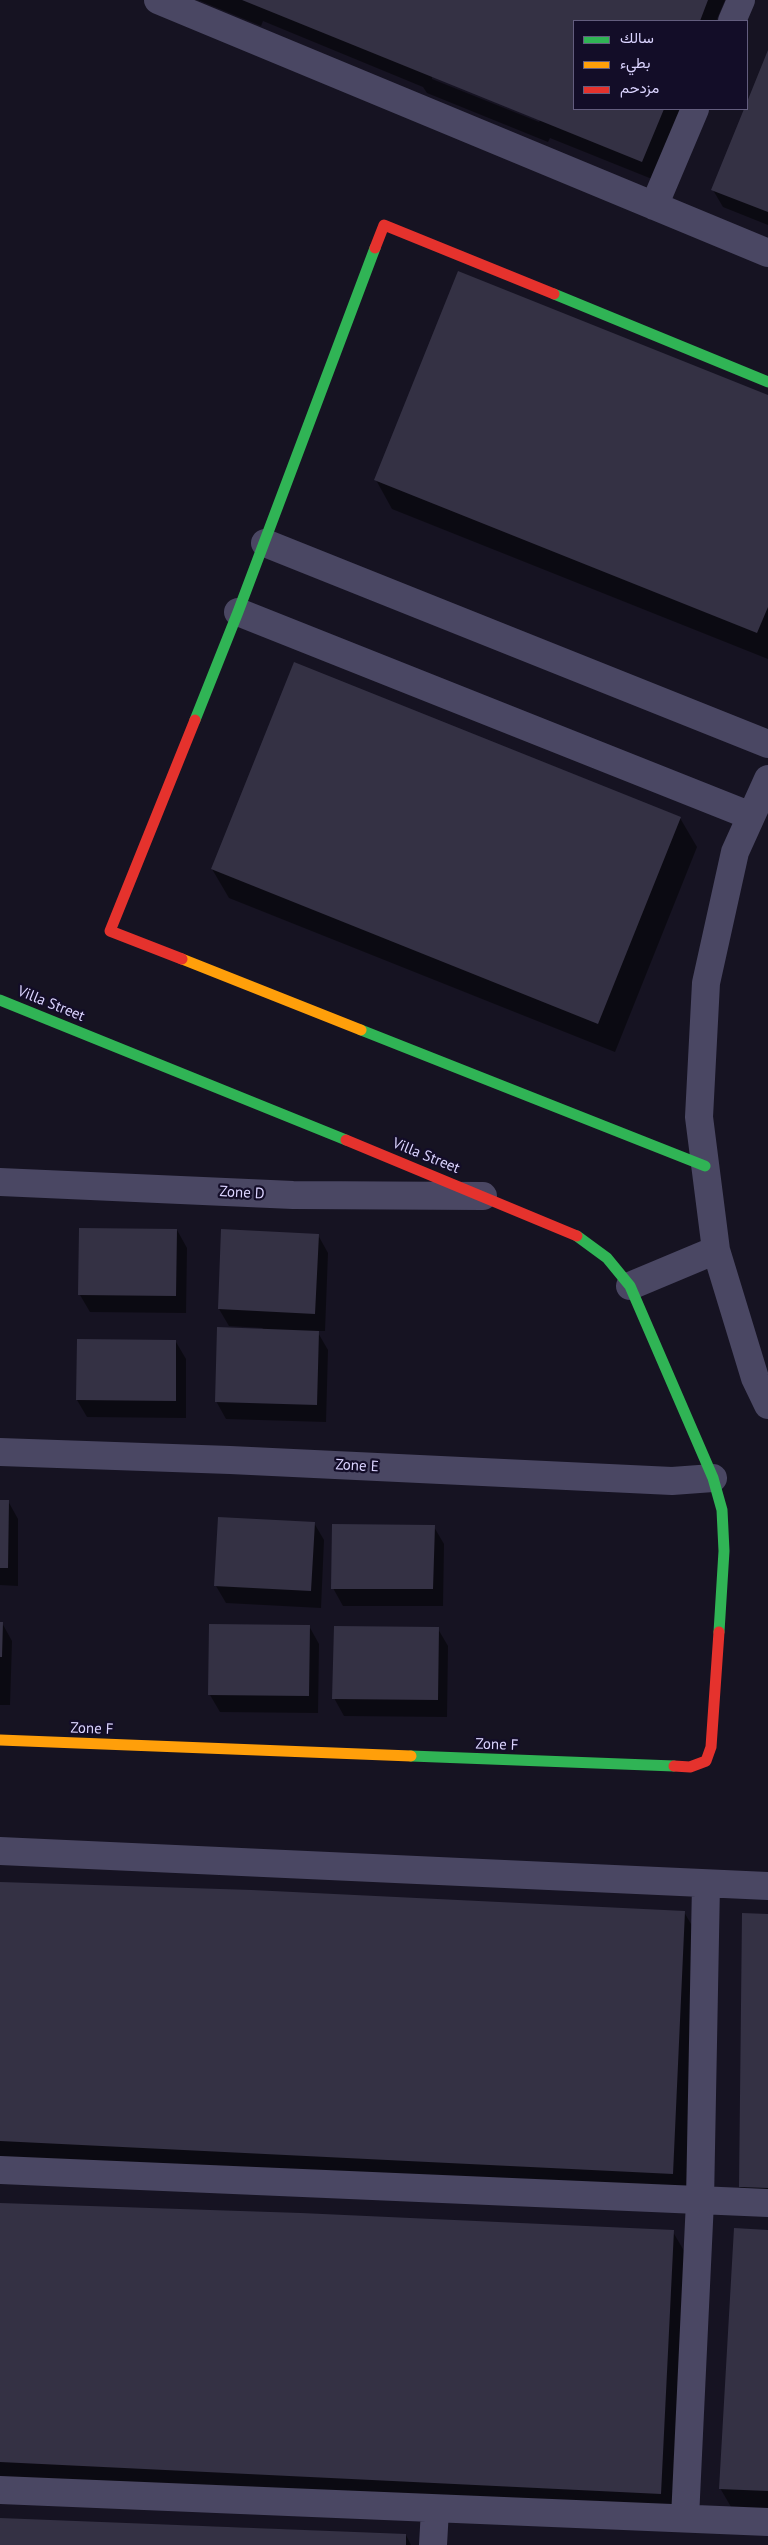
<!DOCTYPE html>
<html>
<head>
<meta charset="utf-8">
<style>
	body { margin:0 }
	#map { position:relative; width:768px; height:2545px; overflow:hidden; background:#161322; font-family:"PT Sans",Vazirmatn,sans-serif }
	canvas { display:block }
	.legend { position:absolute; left:573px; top:20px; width:175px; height:90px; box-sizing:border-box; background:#130d28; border:1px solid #635d7e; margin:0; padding:6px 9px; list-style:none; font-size:15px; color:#dbd4ff }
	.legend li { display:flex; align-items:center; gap:10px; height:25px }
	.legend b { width:25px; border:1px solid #635d7e }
</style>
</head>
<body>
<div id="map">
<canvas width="768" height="2545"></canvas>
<ul class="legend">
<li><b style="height:6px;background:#30b455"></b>سالك</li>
<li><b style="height:6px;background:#ff9f0a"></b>بطيء</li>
<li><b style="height:6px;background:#e5322d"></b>مزدحم</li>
</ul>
</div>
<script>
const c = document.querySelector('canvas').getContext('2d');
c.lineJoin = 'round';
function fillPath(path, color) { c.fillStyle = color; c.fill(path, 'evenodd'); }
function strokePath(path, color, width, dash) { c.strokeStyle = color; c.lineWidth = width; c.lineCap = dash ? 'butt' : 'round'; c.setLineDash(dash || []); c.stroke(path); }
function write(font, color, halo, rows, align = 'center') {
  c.font = font + ' "PT Sans",sans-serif'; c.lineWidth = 4.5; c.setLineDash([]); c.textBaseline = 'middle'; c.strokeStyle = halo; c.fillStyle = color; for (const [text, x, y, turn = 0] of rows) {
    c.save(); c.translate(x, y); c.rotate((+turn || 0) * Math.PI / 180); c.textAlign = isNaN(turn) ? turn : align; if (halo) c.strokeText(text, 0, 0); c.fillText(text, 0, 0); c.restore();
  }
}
fillPath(new Path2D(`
	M198 0H725L716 21H574V109H681L652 179 550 138 548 142 427 93 423 87 263 21 261 26ZM432 76 540 120 539 122 432 79Z
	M768 53V225L723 207 713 190Z
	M768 397V659L392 509 376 480Z
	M680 818 697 847 615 1052 229 898 212 869Z
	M177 1230 187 1248 186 1313 90 1312 80 1295Z
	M318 1235 328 1253 325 1331H317L328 1350 326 1422 226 1419 216 1401 263 1328 229 1326 219 1309Z
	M176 1342 186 1359V1418L87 1417 77 1400Z
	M0 1501H8L18 1519V1586L0 1585Z
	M314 1523 324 1540 321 1608 226 1603 216 1586Z
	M434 1527 444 1544 443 1606H343L333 1588Z
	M0 1623H2L12 1641 10 1705H0Z
	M309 1626 319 1644 318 1713 220 1712 210 1695Z
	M438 1629 448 1646 447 1717 344 1716 334 1698Z
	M0 1885 684 1912 698 1936 686 2198 0 2164Z
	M744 1915H768V2205H750L740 2187Z
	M0 2205 673 2232 687 2256 674 2518 0 2484Z
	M768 2231V2514L734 2512 720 2488Z
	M0 2520 228 2527 406 2535 411 2545H0Z`), '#0007');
fillPath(new Path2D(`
	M242 0H708L700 21H574V109H664L642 162Z
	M768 50V212L711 190 744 109H747V102Z
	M458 271 768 395V607L757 633 374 480Z
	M294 662 681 817 598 1024 211 869Z
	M79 1228 177 1229 176 1296 78 1295Z
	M221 1229 319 1234 315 1314 218 1309Z
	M217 1327 319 1331 317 1405 215 1402Z
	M77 1339 176 1340V1401L76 1400Z
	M0 1500H9L8 1568H0Z
	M218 1517 315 1522 311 1591 214 1586Z
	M332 1524 435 1525 433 1589H331Z
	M0 1622H3L2 1657H0Z
	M209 1624 310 1625 309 1696 208 1695Z
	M334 1626 439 1627 438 1700 332 1699Z
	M0 1882 252 1890 685 1911 673 2174 0 2141Z
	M742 1913 768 1914V2188L739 2187Z
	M0 2203 301 2213 674 2230 661 2494 0 2462Z
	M734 2228 768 2230V2491L719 2489Z
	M0 2518 406 2534V2545H0Z`), '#343144');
strokePath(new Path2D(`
	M158 0 768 253
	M732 21 741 0
	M654 206 695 109
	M265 543 768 744
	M238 612 751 816
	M768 779 735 852 706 983 699 1117 716 1250 755 1378 768 1405
	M0 1182 293 1195 483 1196
	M630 1286 716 1250
	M0 1452 230 1460 672 1481 713 1478
	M0 1851 768 1886
	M0 2170 768 2203
	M0 2490 768 2522
	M685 2518 700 2201 706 1884
	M433 2545 435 2510`), '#4a4763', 28);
strokePath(new Path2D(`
	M554 294 768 382
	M195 720 238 612 375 248
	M0 1000 346 1140
	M361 1030 705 1166
	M577 1236 607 1258 630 1286 713 1478 722 1510 724 1551 719 1632
	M411 1756 674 1766`), '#30b455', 11);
strokePath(new Path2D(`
	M182 959 361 1030
	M0 1740 411 1756`), '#ff9f0a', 11);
strokePath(new Path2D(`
	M375 248 384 225 554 294
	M182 959 110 931 195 720
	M346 1140 577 1236
	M674 1766 690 1767 706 1761 711 1747 719 1632`), '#e5322d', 11);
write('15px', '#dbd4ff', '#130d28', [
	["Villa Street",51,1004,22],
	["Villa Street",426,1156,22],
	["Zone D",242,1193,3],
	["Zone E",357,1466,3],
	["Zone F",92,1729,2],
	["Zone F",497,1745,2]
]);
</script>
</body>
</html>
